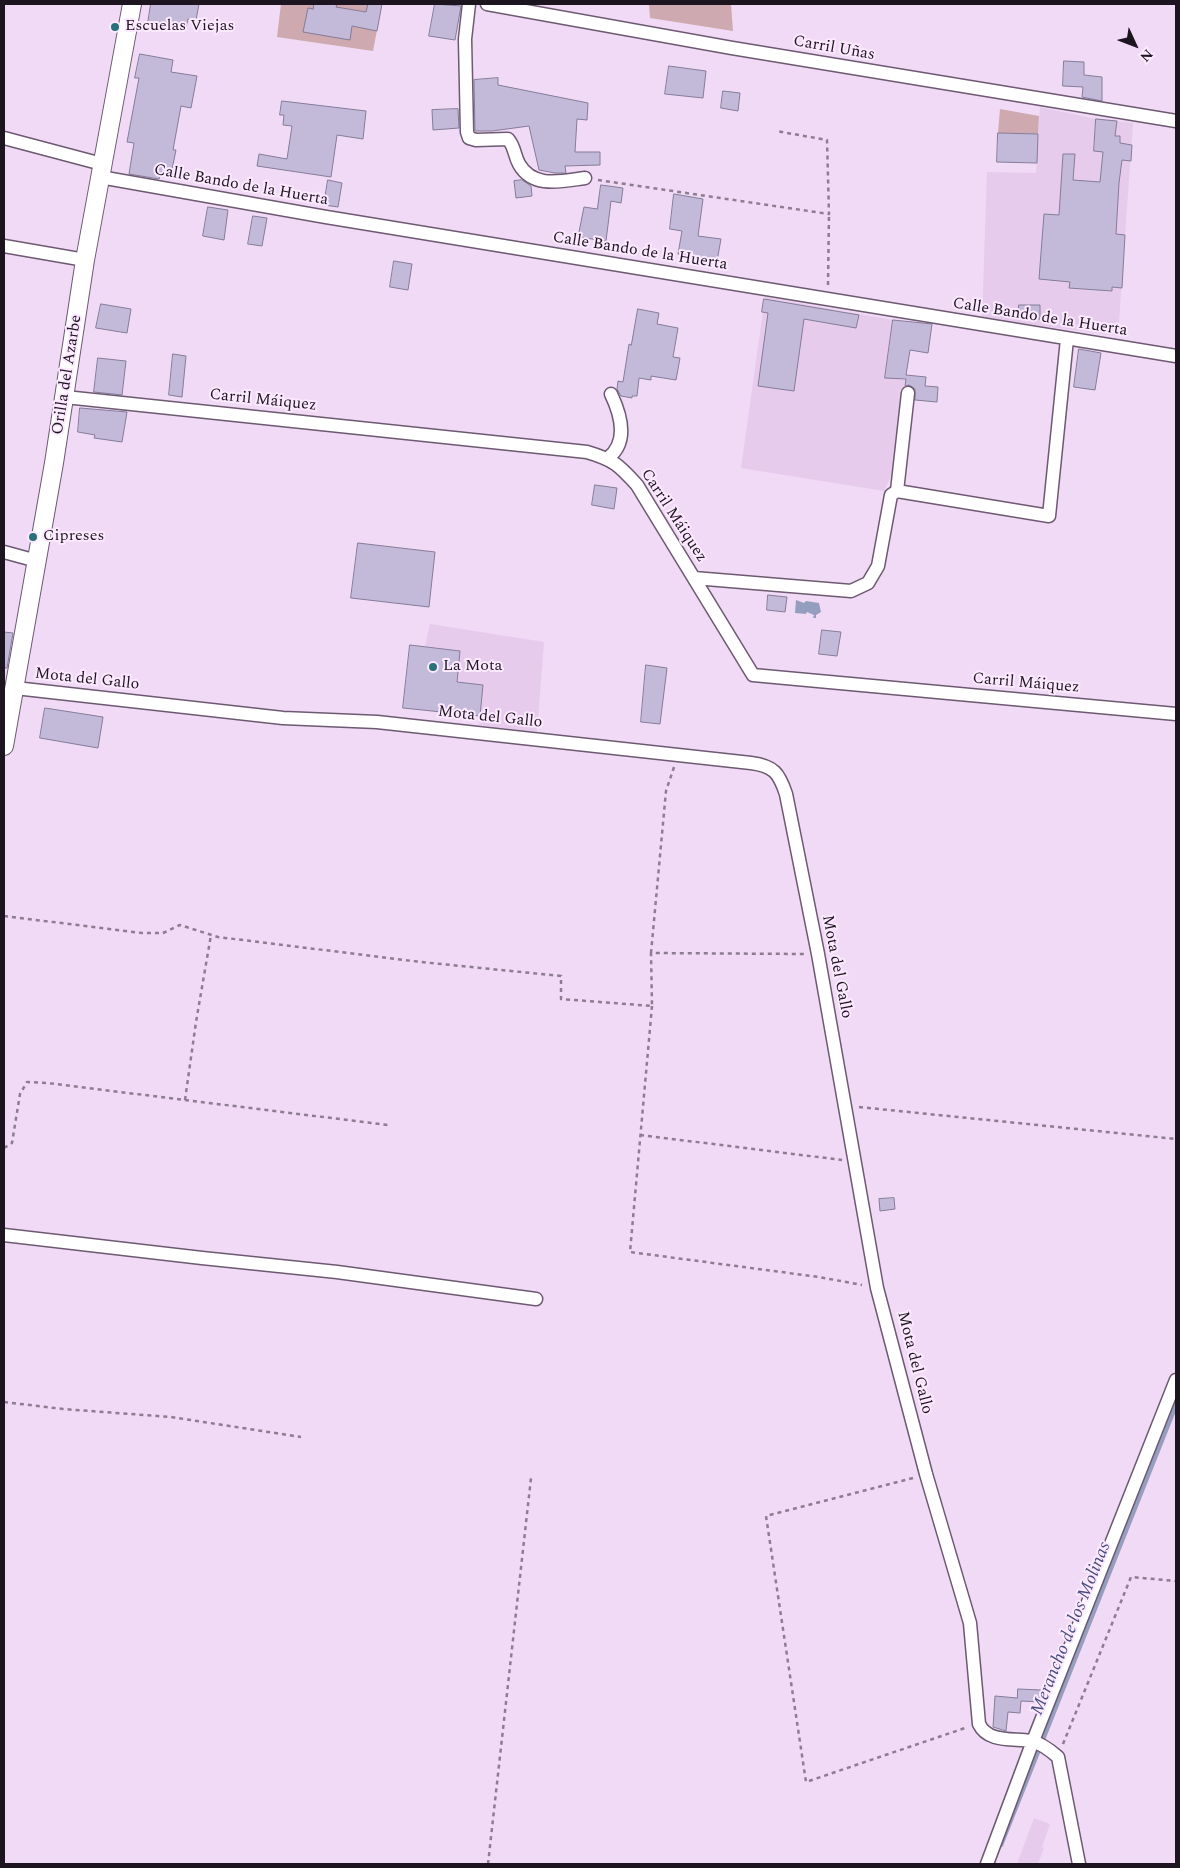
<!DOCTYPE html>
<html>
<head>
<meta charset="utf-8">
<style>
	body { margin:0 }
	#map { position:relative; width:1180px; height:1868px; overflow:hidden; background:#f1daf5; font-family:Spectral,serif }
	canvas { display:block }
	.frame { position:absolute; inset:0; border:5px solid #1c141e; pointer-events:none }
	.north { position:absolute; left:1110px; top:20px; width:50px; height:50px; -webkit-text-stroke:4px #fce9ff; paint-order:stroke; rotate:133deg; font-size:14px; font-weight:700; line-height:20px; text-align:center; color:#1c141e }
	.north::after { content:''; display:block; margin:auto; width:18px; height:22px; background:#1c141e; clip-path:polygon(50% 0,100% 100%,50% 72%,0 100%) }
</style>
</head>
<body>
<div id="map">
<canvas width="1180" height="1868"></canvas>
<div class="frame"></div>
<div class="north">N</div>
</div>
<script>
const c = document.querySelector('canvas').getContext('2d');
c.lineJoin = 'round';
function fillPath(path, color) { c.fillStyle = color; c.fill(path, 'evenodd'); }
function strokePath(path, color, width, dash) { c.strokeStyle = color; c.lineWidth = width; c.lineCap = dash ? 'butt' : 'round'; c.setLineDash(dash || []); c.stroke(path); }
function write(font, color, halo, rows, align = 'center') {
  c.font = font + ' Spectral,serif'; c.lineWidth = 4; c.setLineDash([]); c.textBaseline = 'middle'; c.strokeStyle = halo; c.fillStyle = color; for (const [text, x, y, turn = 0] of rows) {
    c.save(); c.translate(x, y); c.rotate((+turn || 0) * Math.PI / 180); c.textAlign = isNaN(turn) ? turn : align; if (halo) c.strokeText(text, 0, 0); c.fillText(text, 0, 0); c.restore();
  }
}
fillPath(new Path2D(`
	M1040 107 1096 119 1133 123 1118 336 982 318 987 172 1036 173Z
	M765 297 893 320 885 377 905 380 896 466 884 491 741 468Z
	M430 624 544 642 537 732 479 725 483 685 457 682 460 651 425 646Z
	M1034 1818 1050 1824 1042 1847 1044 1848 1038 1864H1017Z`), '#e7cbed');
fillPath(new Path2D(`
	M281 4H382L373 51 277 37Z
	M649 4H731L733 31 650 18Z
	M1000 109 1039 116 1038 134 998 133Z`), '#cea9af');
fillPath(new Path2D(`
	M796 600 804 603 806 601 819 603 821 612 816 615V618H813L814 615 807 612 806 614 795 613Z`), '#969ec0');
strokePath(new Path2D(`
	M1001 1845 1176 1405`), '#969ec0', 4.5);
const building = new Path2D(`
	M151 4H199L196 20 188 19 186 27 148 23Z
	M314 4H337L336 7 366 12 368 4H382L377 31 352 26 350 40 303 32 308 8 313 9Z
	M435 4 461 6 455 40 429 36Z
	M140 54 173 60 171 72 197 76 191 108 181 106 173 150H176L171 174 161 172 159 179 129 174 134 143 127 142 139 78H135Z
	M1064 61 1084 62V75L1102 77V101L1082 97 1083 87 1063 86Z
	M669 66 706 71 703 98 665 94Z
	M498 78V85L588 103 587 120 577 119 575 152H600V165L565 166 566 173H555L539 170 529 126 492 131H475L474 80Z
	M723 91 740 93 738 111 721 108Z
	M282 101 366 111 363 139 337 135 331 177 257 166 259 154 287 159 292 126 283 125 284 115H280Z
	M458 109 459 128 433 130 432 110Z
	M1096 119 1117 121 1115 136H1120V143L1132 145 1131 161 1122 160 1119 183 1116 234 1125 235 1122 288 1112 287V291L1069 288 1070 282 1039 279 1044 214 1059 215 1063 154H1075L1073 180 1100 182 1103 152 1094 151Z
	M998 133 1038 134 1037 163 997 162Z
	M328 180 342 183 338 207 324 205Z
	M522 180 531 186 532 196 516 198 514 181Z
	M601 185 623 188 621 203 611 201 606 241 578 237 584 207 597 209Z
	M674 194 703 199 698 236 721 239 717 261 678 254 682 231 670 229Z
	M208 207 228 210 224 240 203 236Z
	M253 216 267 218 262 246 248 244Z
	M394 261 412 264 408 290 390 287Z
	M764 299 859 315 856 328 804 319 794 391 758 386 768 313 762 312Z
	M101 304 131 309 127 333 96 328Z
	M1019 305H1040V319L1018 318Z
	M638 309 659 313 657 324 678 328 673 357 680 358 676 380 651 376V380L639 378 637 396H632V398L621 396 617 389 618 381 623 382 629 344 631 345Z
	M893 320 932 324 928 353 910 350 906 375 926 377 925 386 938 387 937 402 915 400V389L909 385 905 386 906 379 885 378Z
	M1079 349 1101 353 1095 390 1074 387Z
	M173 354 186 356 182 397 169 395Z
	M98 358 126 361 122 395 94 392Z
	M80 408 127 412 122 442 94 438 95 435 78 432Z
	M595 485 617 488 614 509 592 505Z
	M358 543 435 552 429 607 351 598Z
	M768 595 787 597 785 612 767 610Z
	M822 630 841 632 837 656 819 654Z
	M4 632 13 633 7 668H4Z
	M410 645 460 651 457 682 483 685 480 716 403 708Z
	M646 665 667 668 660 724 641 722Z
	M45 708 103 717 98 748 40 738Z
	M894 1198 895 1209 880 1211 879 1199Z
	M1018 1689 1041 1690 1040 1702 1021 1701 1020 1713 1008 1712 1006 1731 993 1727 995 1696 1017 1698Z`);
fillPath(building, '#c3bada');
strokePath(building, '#847c99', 1);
const minor = new Path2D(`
	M469 4 465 39 467 132 469 138 476 140 508 139C515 147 514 155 519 164 533 189 562 181 585 178
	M487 4 732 48 1176 121
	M4 138 102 164
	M100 177 326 217 1176 356
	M4 246 85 260
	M65 397 587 452C614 460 619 465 637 485L753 675 1176 714
	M608 458C629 442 621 415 611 394
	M897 491 908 393
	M4 552 37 561
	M694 578 851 591 868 583 878 566 891 495 897 491 1049 516 1067 339
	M15 688 283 718 377 722 751 763C774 766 779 773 786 794L818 954 877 1288 926 1474 970 1623 979 1724C988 1743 1013 1738 1031 1741 1041 1743 1051 1751 1058 1757L1079 1864
	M4 1235 202 1258 337 1272 536 1299
	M987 1864 1033 1741 1176 1380`);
const secondary = new Path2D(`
	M4 746 54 463 85 260 132 4`);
strokePath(minor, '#6d5971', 15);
strokePath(secondary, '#6d5971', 20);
strokePath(new Path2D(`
	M598 180 829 214 827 140 776 131
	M828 285 829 214
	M4 916 142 933H163L180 925 218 937 421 962 561 976V999L652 1006 651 953 805 954
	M651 953 666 791 674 767
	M652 1006 630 1252 819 1277 862 1285
	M185 1100 196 1022 211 935
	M859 1107 1176 1139
	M640 1135 842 1160
	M4 1148 12 1143 20 1094 27 1082 47 1083 388 1125
	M4 1402 63 1409 171 1417 301 1437
	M913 1478 766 1516 806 1782 968 1727
	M1063 1744 1131 1577 1176 1581
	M488 1864 531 1478`), '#8d7d90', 2.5, [4, 4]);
strokePath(minor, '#fff', 12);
strokePath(secondary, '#fff', 18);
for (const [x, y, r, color] of [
	[115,27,5,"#29727a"],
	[33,537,5,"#29727a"],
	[433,667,5,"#29727a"]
]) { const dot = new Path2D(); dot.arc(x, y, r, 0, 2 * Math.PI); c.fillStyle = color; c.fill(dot); strokePath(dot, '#fce9ff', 2); }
write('16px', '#1c141e', '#fce9ff', [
	["Escuelas Viejas",125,27],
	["Cipreses",43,537],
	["La Mota",443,667]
], 'left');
write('16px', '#1c141e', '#fce9ff', [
	["Carril Uñas",834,49,10],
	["Calle Bando de la Huerta",241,186,10],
	["Calle Bando de la Huerta",640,252,9],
	["Calle Bando de la Huerta",1040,318,9],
	["Orilla del Azarbe",68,375,-81],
	["Carril Máiquez",263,401,6],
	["Carril Máiquez",673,516,57],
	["Mota del Gallo",87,680,6],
	["Carril Máiquez",1026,684,5],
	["Mota del Gallo",490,718,6],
	["Mota del Gallo",836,967,79],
	["Mota del Gallo",914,1363,76]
]);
write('italic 18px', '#444d7d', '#fce9ff', [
	["Merancho de los Molinas",1072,1629,-68]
]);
</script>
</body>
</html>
